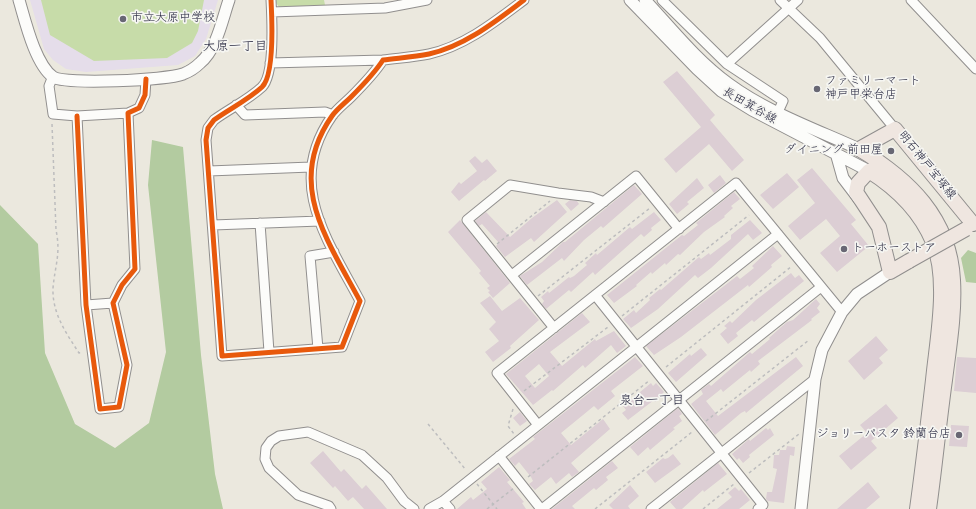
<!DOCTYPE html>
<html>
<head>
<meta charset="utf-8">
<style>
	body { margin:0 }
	canvas { display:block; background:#ebe8de }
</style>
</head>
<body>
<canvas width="976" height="509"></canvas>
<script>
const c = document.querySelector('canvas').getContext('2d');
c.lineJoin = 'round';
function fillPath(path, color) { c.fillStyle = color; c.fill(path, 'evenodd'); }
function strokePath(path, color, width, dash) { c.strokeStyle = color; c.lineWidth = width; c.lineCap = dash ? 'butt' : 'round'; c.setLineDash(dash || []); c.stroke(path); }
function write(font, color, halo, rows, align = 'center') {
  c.font = font + ' "Gochi Hand","Klee One",sans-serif'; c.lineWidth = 3.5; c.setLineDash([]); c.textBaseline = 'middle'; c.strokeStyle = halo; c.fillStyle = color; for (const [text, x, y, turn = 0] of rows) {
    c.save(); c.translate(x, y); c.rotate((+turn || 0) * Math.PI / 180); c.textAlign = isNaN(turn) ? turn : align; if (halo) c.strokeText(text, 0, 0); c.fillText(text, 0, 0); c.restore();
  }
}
fillPath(new Path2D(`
	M30 0H218L206 39 195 56 178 65 86 72 66 69 53 60 44 49Z`), '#e5ddea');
fillPath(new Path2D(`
	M41 0H204L198 31 192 43 167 58 94 61 50 35Z
	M274 0H324L325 5 279 7Z`), '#c7dca9');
fillPath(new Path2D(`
	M152 140 183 147 201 355 215 474 223 509H0V205L38 244 45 353 75 424 115 448 149 423 166 352 148 185Z
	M968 250 976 253V283L966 282 961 258Z`), '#b3cba0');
fillPath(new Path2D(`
	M677 71 715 115 710 120 744 160 732 171 709 144 676 173 664 159 701 127 663 82Z
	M475 156 482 163 487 159 497 171 485 181 484 180 459 201 451 192 459 182 461 184 477 171 469 161Z
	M812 168 856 220 851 224 869 246 837 272 820 253 840 236 826 219 800 240 788 226 815 203 797 180Z
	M787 173 799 187 773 209 760 195Z
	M720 175 726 183 714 193 708 185Z
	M697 178 704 188 687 202 689 204 677 214 669 204Z
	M634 185 642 194 603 228 601 226 584 240 564 261 562 258 527 285 520 276 542 262 563 242H565Z
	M734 192 740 199 731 206 733 208 724 216 725 217 704 232 680 255 678 254 666 265 665 263 652 274 651 272 636 285 637 286 614 303 607 295 682 235 684 236 698 225 696 223Z
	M557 200 567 212 534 242 531 238 505 257 496 246 499 243 482 224 479 226 475 221 486 212 510 237 532 218Z
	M570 200 577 201 579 204 571 211 565 204Z
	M654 212 661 220 651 228 652 230 644 237 641 234 595 275 593 272 571 292 569 290 546 309 542 304 544 301 541 297 548 291 549 293 569 277 570 278 574 276 587 265 585 263 596 253 597 255 630 227 632 229Z
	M460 220 510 283 493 298 488 292 490 291 487 288 490 286 479 273 481 271 448 232Z
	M750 220 762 233 753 240 748 234 711 268 698 278 695 275 658 309 631 328 623 319 634 310 636 313 650 300 649 298 660 289 661 290 699 257 701 259 709 253 710 255 731 239V235Z
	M773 246 782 256 771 265 772 267 749 287 748 285 681 337 654 355 646 346 737 276 740 279 754 268 752 266Z
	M791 273 795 278 799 275 804 281 754 322 752 320 736 333 738 336 728 344 720 334 727 328 724 326 730 321 732 323 756 300Z
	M490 296 502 311 520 298 539 320 510 346 511 348 493 362 485 352 499 341 489 329 496 322 480 303Z
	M816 299 820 304 817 308 820 312 811 319 812 320 758 361 760 364 751 372 750 370 723 392 721 389 706 401 718 416 796 357 803 366 746 413 745 411 741 413 715 435 691 404 703 394 701 390 709 384 711 386 750 352 752 354 770 339 769 338 780 328 787 322 793 320Z
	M582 313 590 322 550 352 562 366 595 339 596 341 614 331 626 346 617 353 611 345 585 368 583 365 553 391 552 390 533 405 506 374ZM539 364 549 376 535 388 525 376Z
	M876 336 888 350 879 358 883 363 864 380 848 361Z
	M701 348 707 355 676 382 668 373 690 354 691 356Z
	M635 357 643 366 611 391 615 396 598 410 594 406 561 433 571 445 603 419 610 429 571 463 579 472 572 477 569 473 556 484 551 477 535 490 529 484 533 481 531 477 519 462 515 466 509 459 535 439 533 437Z
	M957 357 976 358V393L954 391Z
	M651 383 653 386 656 383 664 392 655 402 654 400 628 420 622 413 626 410 623 406Z
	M886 404 898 418 871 441 877 448 851 470 839 456 867 433 860 425Z
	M678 408 682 414 679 416 682 421 673 428 675 429 650 450 648 447 638 456 630 447Z
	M520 412 527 421 520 426 513 418Z
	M951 425 969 426 967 447 949 446Z
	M766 428 768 430 770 428 774 435 749 455 750 457 743 463 739 458 737 460 732 454 749 439 750 441Z
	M787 446 795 447 794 456 790 455 784 503 768 501 766 499 767 492H772L777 469 773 468 774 455H779L780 450H786Z
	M323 451 341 472 344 469 362 489 366 485 387 509H364L353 497 348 501 335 486 333 488 310 463Z
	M673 454 681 464 655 483 646 472 663 458 665 459 668 458Z
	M612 461 618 468 606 477 608 480 596 490 594 488 572 506 575 509H552Z
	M718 463 727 474 704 492 703 490 682 509H676L670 502Z
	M499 467 510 480 507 482 524 502 522 503 526 509H457L471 497 473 500 487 489 481 482Z
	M868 482 880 497 866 509H837Z
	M630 485 639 496 628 506 630 509H613L609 505Z
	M735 487 739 491 741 489 750 500 739 509H717L732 497 728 493Z`), '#dcced4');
const minor = new Path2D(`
	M271 0C272 19 275 74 262 87 248 100 229 109 214 120L208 128 206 140 222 356 342 347 360 301C327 239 285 183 332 116 337 109 345 103 351 97 363 85 374 74 383 60 398 58 414 57 429 54 465 46 496 21 524 0
	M662 0 727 64 783 101 778 112
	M780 0 820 38 895 129
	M911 0 976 69
	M272 12 385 8 427 0
	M270 63 383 60
	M727 64 798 0
	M53 76 49 86 53 114 77 116 128 113
	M236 105 245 115 325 112 333 115
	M77 116 86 305 100 409 119 407 127 365 113 303 122 285 135 269 128 113 139 108 145 95 146 79
	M209 171 311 167
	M260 223 269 352
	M213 225 320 221
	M512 275 636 176 679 229
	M595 295 763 505 758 509
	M86 305 113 303
	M554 328 467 220 510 185 558 193 591 197 604 202
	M318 349 310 256 334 252
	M538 425 497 373 736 183 842 312
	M499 456 541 509
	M443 501 450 509
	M331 509 329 506 298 495 269 468 265 459 266 448 271 441 279 436 308 432 362 455 387 478 404 501 414 509
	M429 509 443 501 778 234
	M542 509 821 287
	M651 509 815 379`);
const tertiary = new Path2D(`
	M19 0C25 20 35 64 53 77 66 85 166 80 183 74 188 72 196 67 200 63 217 49 222 20 229 0
	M630 0 697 69 721 91 752 110 869 171
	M645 0C671 28 697 61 729 84 767 112 815 129 859 149
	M836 153 843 178 859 199
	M801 509 815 379 822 350 842 312 857 294 890 272`);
const primary = new Path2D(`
	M859 149C909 179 950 218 953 280 955 313 949 348 945 380 939 423 935 466 929 509
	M859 149 895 129 973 224
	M909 261 890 272 879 227 856 192 858 183 869 171C896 188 920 211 933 242 949 280 937 339 933 380 928 423 923 466 917 509`);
strokePath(minor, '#918f8e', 11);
strokePath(tertiary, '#918f8e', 13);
strokePath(primary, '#918f8e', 16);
strokePath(new Path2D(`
	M52 124 56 230C61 254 55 265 53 288 52 313 66 333 79 353L82 352
	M497 244 550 201
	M538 296 650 208
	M622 316 749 215
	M666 367 792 266
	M524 391 608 327
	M513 409 508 426 514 434
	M706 421 809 340
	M428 424 466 470
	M749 473 799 434
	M528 477 650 380
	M477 484 497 509
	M487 509 514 488
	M595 509 692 432
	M703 509 734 484`), '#bdbdbe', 1.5, [3, 3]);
strokePath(minor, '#fcfcfa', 9);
strokePath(tertiary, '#fcfcfa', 11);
strokePath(primary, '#efe6e0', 14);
const primaryBridge = new Path2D(`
	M909 261 966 229`);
strokePath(primaryBridge, '#918f8e', 16, []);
strokePath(primaryBridge, '#efe6e0', 14);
strokePath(new Path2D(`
	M271 0C272 19 275 74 262 87 248 100 229 109 214 120L208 128 206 140 222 356 342 347 360 301C327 239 285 183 332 116 337 109 345 103 351 97 363 85 374 74 383 60 398 58 414 57 429 54 465 46 496 21 524 0
	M77 116 86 305 100 409 119 407 127 365 113 303 122 285 135 269 128 113 139 108 145 95 146 79`), '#e8590c', 5);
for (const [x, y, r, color] of [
	[123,19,4,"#686774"],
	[817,89,4,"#686774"],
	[891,151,4,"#686774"],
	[844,249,4,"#686774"],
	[959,435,4,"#686774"]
]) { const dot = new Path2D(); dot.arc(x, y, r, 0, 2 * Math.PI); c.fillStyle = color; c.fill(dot); strokePath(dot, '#f6f6f2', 1.5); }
write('12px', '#22223b', '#f6f6f2', [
	["市立大原中学校",131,19],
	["ファミリーマート",825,82],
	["神戸甲栄台店",825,96],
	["ダイニング 前田屋",883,151,"right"],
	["トーホーストア",852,249],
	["ジョリーパスタ 鈴蘭台店",951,435,"right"]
], 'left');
write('12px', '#22223b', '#f6f6f2', [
	["長田箕谷線",749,107,30],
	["明石神戸宝塚線",926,166,51]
]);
write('13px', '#22223b', '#f6f6f2', [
	["大原一丁目",235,48],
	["泉台一丁目",652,402]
]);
</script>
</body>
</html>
